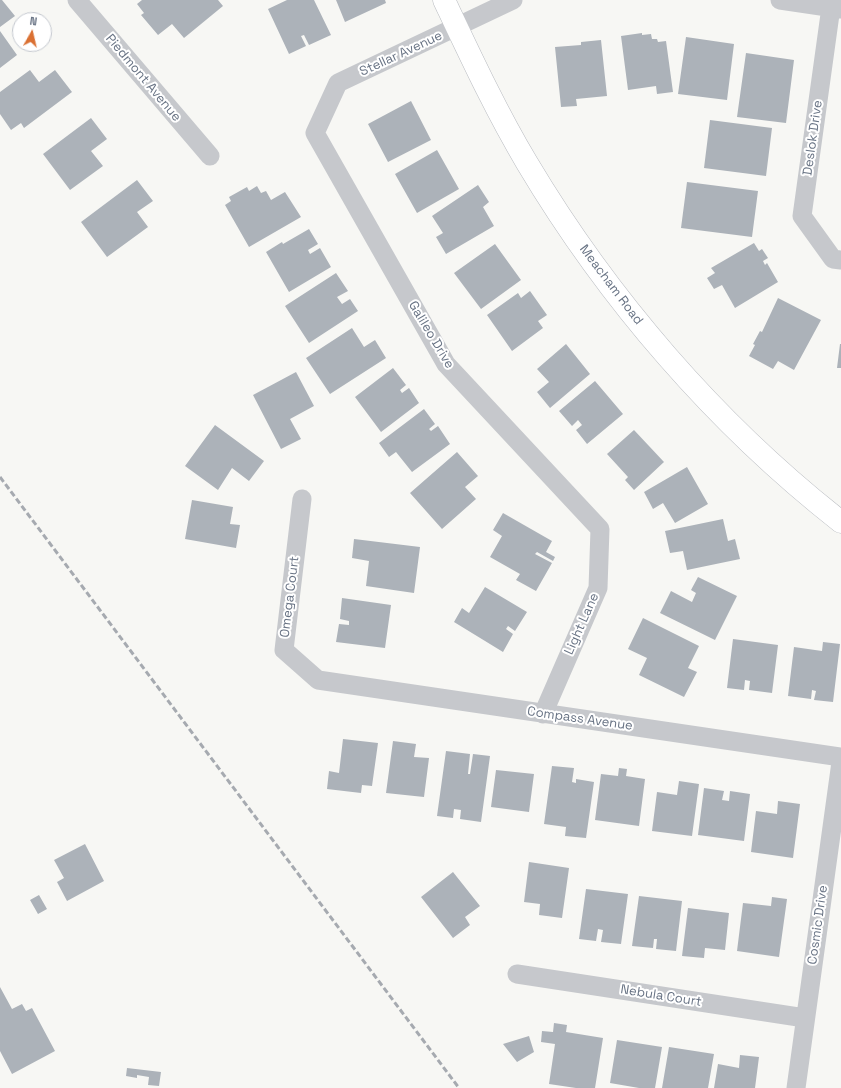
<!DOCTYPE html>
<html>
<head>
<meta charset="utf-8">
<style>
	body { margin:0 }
	#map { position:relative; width:841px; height:1088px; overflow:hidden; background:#f7f7f4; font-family:"Space Grotesk",sans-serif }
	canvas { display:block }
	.north { position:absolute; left:12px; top:12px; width:40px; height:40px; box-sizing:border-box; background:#fff; border:1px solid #c3c7ce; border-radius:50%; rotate:8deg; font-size:11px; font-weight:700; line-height:16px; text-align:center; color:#687384 }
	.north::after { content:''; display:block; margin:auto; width:14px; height:18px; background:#da7032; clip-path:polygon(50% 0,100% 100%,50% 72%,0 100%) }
</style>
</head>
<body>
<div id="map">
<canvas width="841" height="1088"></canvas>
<div class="north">N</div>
</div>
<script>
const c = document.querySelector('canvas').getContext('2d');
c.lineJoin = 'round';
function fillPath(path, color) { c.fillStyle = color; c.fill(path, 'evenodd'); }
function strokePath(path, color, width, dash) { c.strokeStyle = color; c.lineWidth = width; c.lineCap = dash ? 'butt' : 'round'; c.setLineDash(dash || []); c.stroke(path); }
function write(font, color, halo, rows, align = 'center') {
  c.font = font + ' "Space Grotesk",sans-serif'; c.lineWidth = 4; c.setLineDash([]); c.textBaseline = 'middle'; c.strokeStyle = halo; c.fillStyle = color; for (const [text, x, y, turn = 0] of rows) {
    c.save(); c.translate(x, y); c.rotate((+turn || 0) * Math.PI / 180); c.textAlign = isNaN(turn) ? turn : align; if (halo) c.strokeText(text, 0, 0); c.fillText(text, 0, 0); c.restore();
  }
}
fillPath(new Path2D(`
	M0 0H2L15 16 0 27Z
	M142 0H218L223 6 184 38 172 24 158 35 141 15 144 13 137 4Z
	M287 0H314L331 35 309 45 304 35 301 36 306 46 289 54 268 9Z
	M336 0H385L386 3 345 22Z
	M0 31 17 55 0 68Z
	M642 33V35L651 34 652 39H657L658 42 666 41 673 92 657 94 656 86 628 90 621 36Z
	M686 37 734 44 727 100 678 94Z
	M601 40 607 96 576 99 577 106 561 107 555 47 581 45V42Z
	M746 53 794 60 786 123 737 117Z
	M30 70 39 82 55 70 72 92 24 128 21 123 11 130 0 114V92Z
	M411 101 431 140 388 162 368 124Z
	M91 118 107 139 91 151 103 166 70 190 43 154Z
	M710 120 772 128 766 176 704 168Z
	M437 150 459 189 417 213 395 174Z
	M137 180 153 201 137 212 148 227 107 257 81 222Z
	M687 182 758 191 752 237 681 228Z
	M478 185 489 202 483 207 494 226 446 254 436 237 443 233 432 216Z
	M257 186 261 193 266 191 271 200 285 192 301 217 249 247 225 205 231 201 229 197 247 187 249 191Z
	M309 229 318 244 308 250 310 254 320 248 331 267 289 292 266 252 282 242 283 244Z
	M754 243 759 251 762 249 768 258 763 261 765 265 767 263 778 282 735 308 722 285 714 289 707 278 715 273 711 268Z
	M495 244 521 280 481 309 454 273Z
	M336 273 348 291 337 297 342 304 350 299 358 311 309 343 285 306Z
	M530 291 547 315 538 321 543 328 512 351 487 315 518 293 521 298Z
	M778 298 821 320 794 370 778 361 773 369 749 356 755 345 753 344 760 331 762 332Z
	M352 328 364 347 375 340 386 358 330 394 306 358Z
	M566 344 590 374 550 408 537 392 549 382 537 369Z
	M840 344H841V368H837Z
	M393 368 406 385 400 390 402 393 409 388 419 403 381 432 355 397Z
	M296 372 314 406 290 419 301 439 281 449 253 395Z
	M595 381 623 414 587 444 576 430 582 425 578 420 572 426 559 411Z
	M424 409 435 424 429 429 431 431 438 426 450 444 412 472 396 452 389 457 379 443Z
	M215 425 264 461 249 481 232 468 218 490 185 466Z
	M634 430 664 462 634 490 625 480 628 477 607 454Z
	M457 452 478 476 465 487 476 499 442 529 410 493Z
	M687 467 708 504 675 523 663 503 653 509 644 492Z
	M192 500 233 507 230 524 240 525 236 548 185 539Z
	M503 513 552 541 546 552 555 557 553 561 537 552 535 554 552 563 536 591 516 580 520 574 490 557 502 536 493 530Z
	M723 519 728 541 735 539 740 559 687 570 683 551 670 553 665 531Z
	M354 539 420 547 414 593 366 586 369 561 352 558Z
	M698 577 737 596 715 640 660 613 671 591 692 602 696 593 691 590Z
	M485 587 527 612 515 631 508 626 506 629 513 634 503 652 454 622 462 608 469 613Z
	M342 598 391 605 385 648 336 642 339 624 349 625V621L340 619Z
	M643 618 699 646 688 668 697 672 684 697 639 675 647 658 628 649Z
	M733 639 778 645 772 693 749 690 750 681 745 680 744 690 727 688Z
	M823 642 840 644 833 702 814 700 816 691 812 690 811 699 788 696 794 647 822 651Z
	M343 739 378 743 372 786 362 785 361 793 327 789 329 771 339 773Z
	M393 741 416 744 414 757 429 758 424 797 386 793Z
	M446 751 470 754 468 774H470L473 754 490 756 481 822 460 819 461 810 454 809 453 818 437 816Z
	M552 766 574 768 572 782 576 783V779L594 782 586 838 565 836 566 827 544 824Z
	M619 768 627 769 626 776 645 779 639 826 595 820 601 774 618 776Z
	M496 770 534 774 529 812 491 807Z
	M679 781 699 784 692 836 652 831 657 792 677 795Z
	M704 788 724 791 722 800 729 801 730 791 750 794 744 841 698 835Z
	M778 801 800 804 793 858 751 852 756 811 777 814Z
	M85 844 104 881 67 901 57 882 64 878 54 860Z
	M529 862 569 868 562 918 539 915 540 904 524 902Z
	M453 872 480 906 465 917 470 925 453 938 421 897Z
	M586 889 628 894 621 944 601 942 603 930 598 929 596 941 579 939Z
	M39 895 47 909 38 914 30 900Z
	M639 896 682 901 676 951 656 949 657 939H654L653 948 632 946Z
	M772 897 787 899 779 957 737 951 743 903 771 906Z
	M688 908 729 913 725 950 705 948 704 958 682 956Z
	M0 987 12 1009 22 1004 26 1011 32 1008 55 1051 12 1074 0 1051Z
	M554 1023 567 1025 566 1032 603 1038 595 1088H576L549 1084 555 1044 541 1042 542 1031 553 1032Z
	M529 1036 534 1052 517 1062 503 1044Z
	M617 1040 662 1047 655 1088H639L610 1083Z
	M669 1047 714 1054 708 1088H662Z
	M740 1055 759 1057 755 1088H714L718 1064 739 1068Z
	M127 1068 161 1072 159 1086 148 1085 149 1077 137 1075V1078L126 1076Z`), '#acb2b9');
const secondary = new Path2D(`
	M444 0C470 55 496 111 527 163 608 299 716 424 841 522`);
strokePath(secondary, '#b8bbc0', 23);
strokePath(new Path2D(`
	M77 0 210 156
	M513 0 338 83 315 133 446 364 600 529 598 588 543 714
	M780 0 841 9
	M831 7 802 216 833 259 841 260
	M302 499 284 650 318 680 841 757
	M517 974 805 1018
	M796 1088 841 762`), '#c6c8cc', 19);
strokePath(secondary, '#fff', 22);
strokePath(new Path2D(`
	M0 477 459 1088`), '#a6aab0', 3, [6, 3]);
write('13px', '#687384', '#fff', [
	["Stellar Avenue",401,54,-25],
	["Piedmont Avenue",143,78,50],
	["Deslok Drive",813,138,-82],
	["Meacham Road",611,285,53],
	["Galileo Drive",431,335,59],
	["Omega Court",290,597,-83],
	["Light Lane",582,624,-66],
	["Compass Avenue",580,719,8],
	["Cosmic Drive",818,925,-82],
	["Nebula Court",661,996,9]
]);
</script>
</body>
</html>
